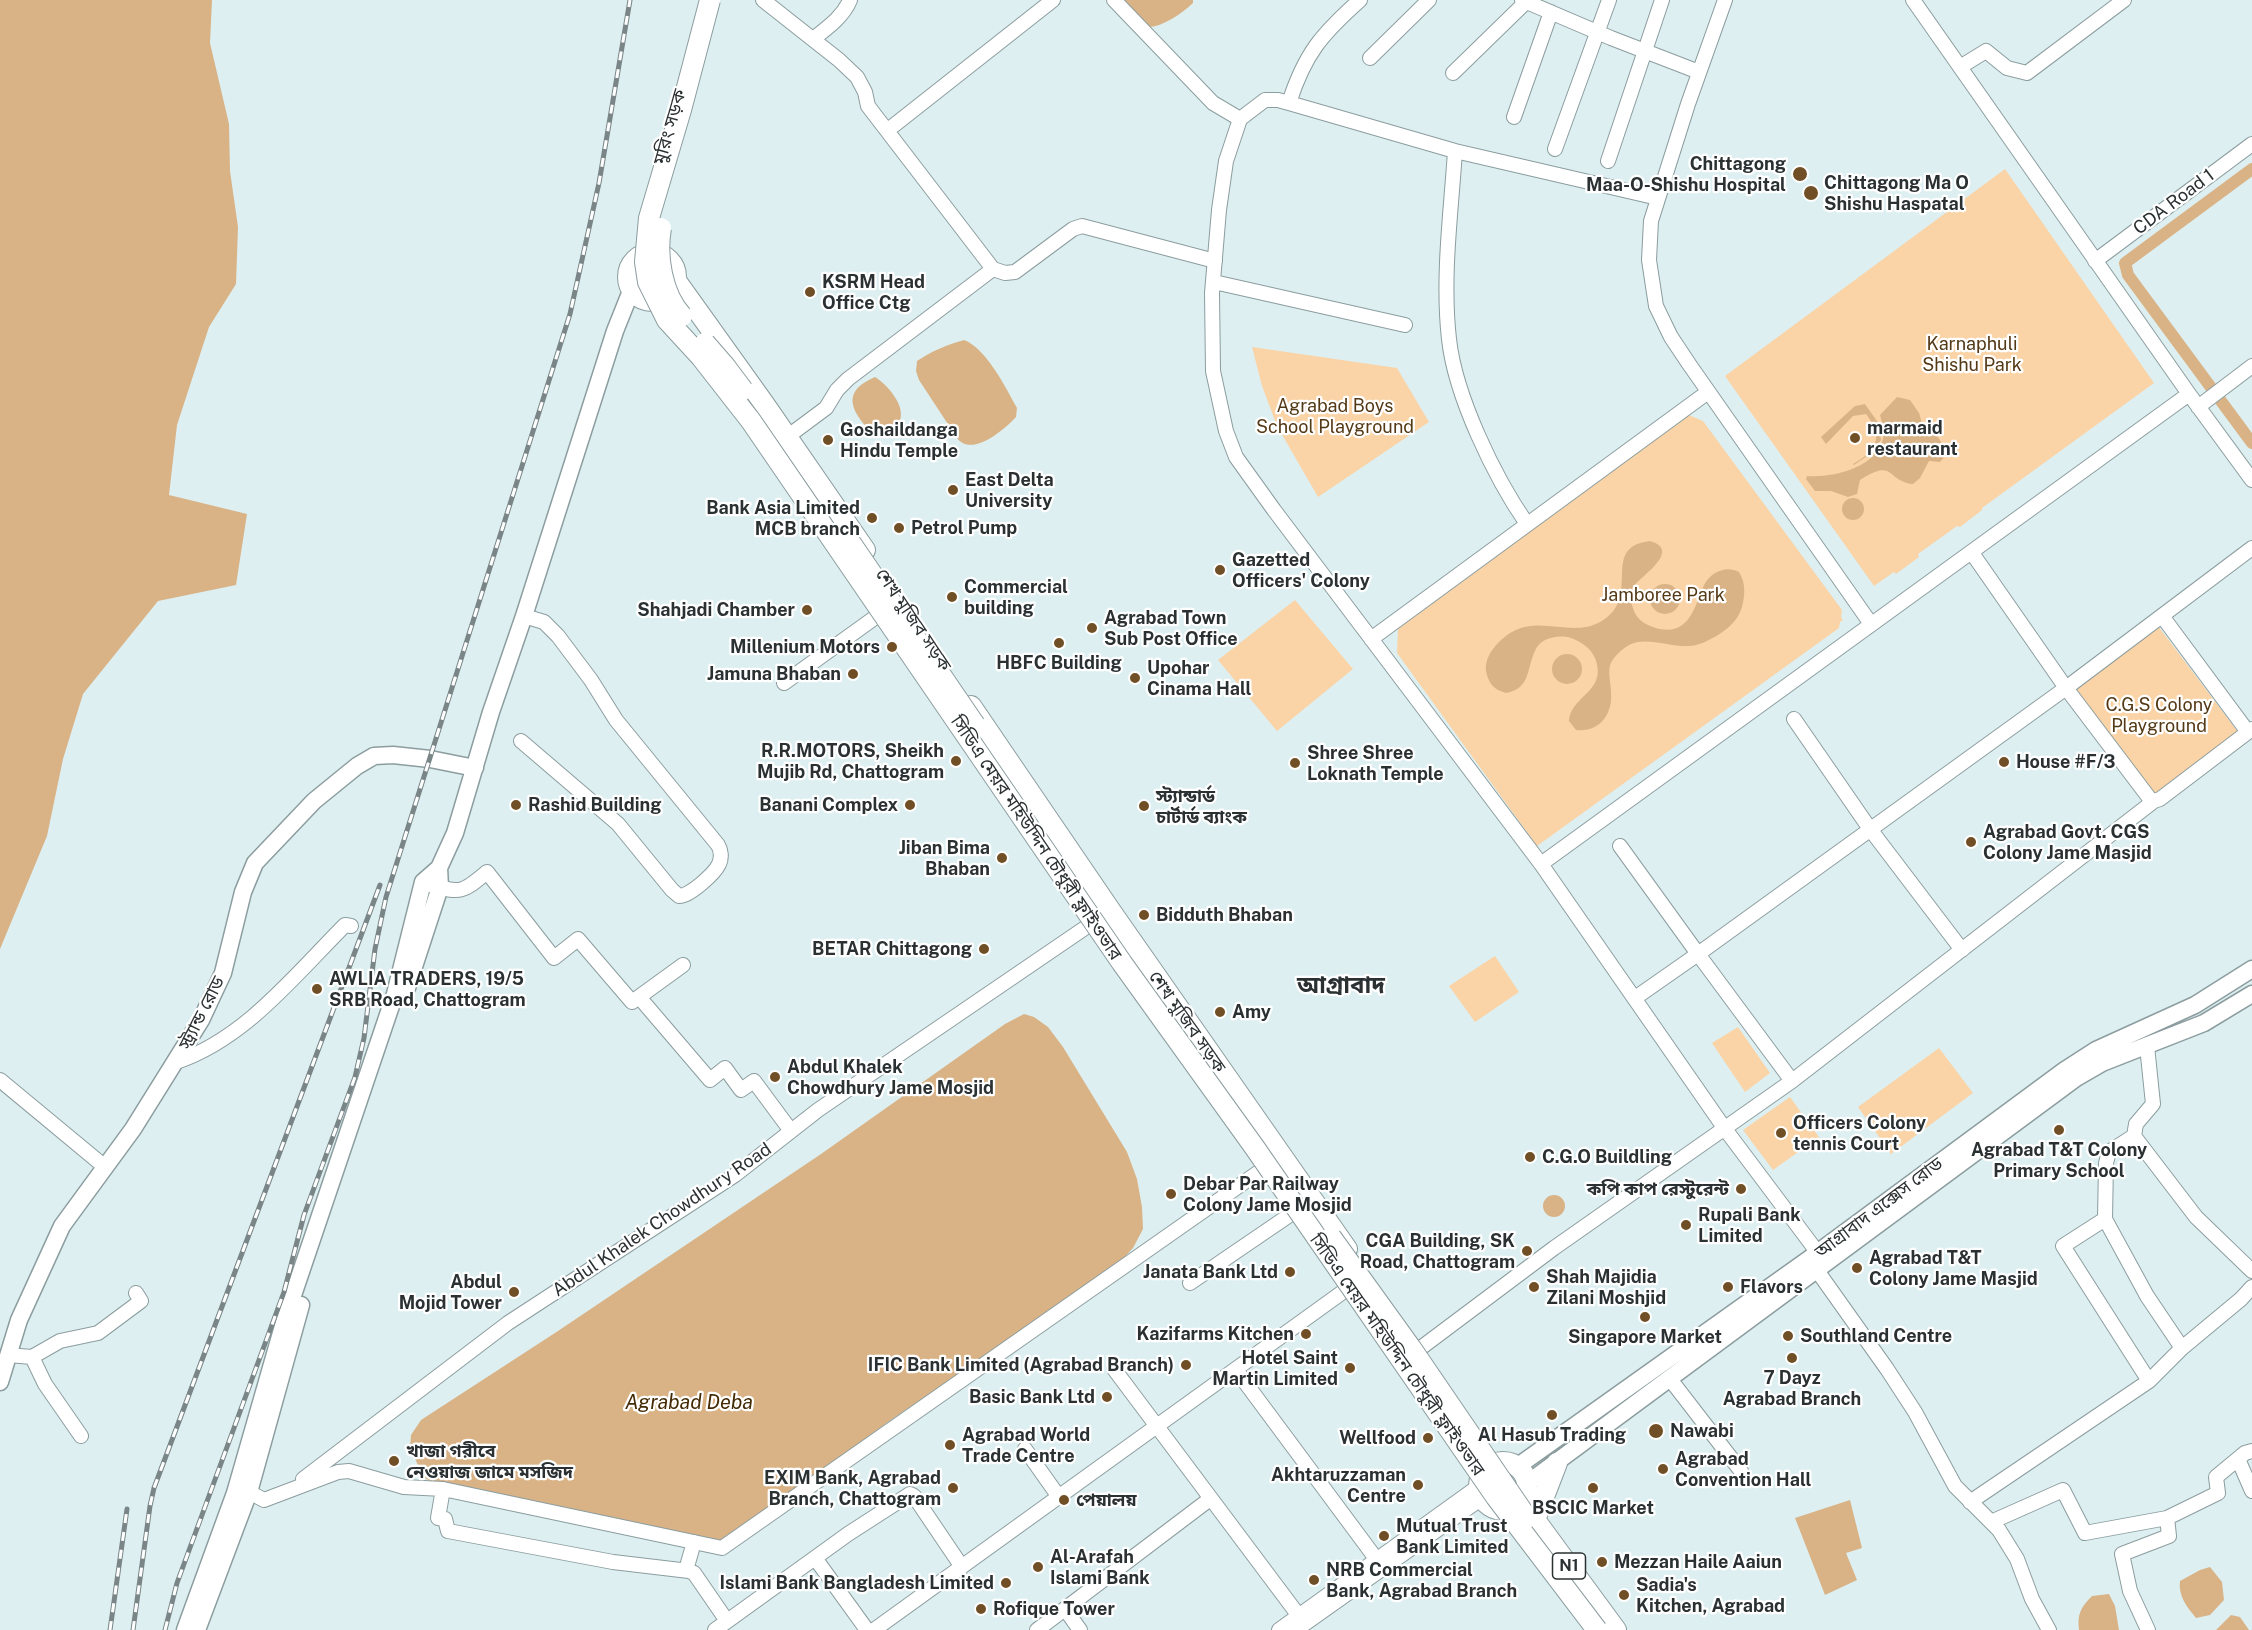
<!DOCTYPE html>
<html>
<head>
<meta charset="utf-8">
<style>
	body { margin:0 }
	canvas { display:block; background:#ddeff1 }
</style>
</head>
<body>
<canvas width="2252" height="1630"></canvas>
<script>
const c = document.querySelector('canvas').getContext('2d');
c.lineJoin = 'round';
function fillPath(path, color) { c.fillStyle = color; c.fill(path, 'evenodd'); }
function strokePath(path, color, width, dash) { c.strokeStyle = color; c.lineWidth = width; c.lineCap = dash ? 'butt' : 'round'; c.setLineDash(dash || []); c.stroke(path); }
function write(font, color, halo, rows, align = 'center') {
  c.font = font + ' "Public Sans","Noto Sans Bengali",sans-serif'; c.lineWidth = 4.5; c.setLineDash([]); c.textBaseline = 'middle'; c.strokeStyle = halo; c.fillStyle = color; for (const [text, x, y, turn = 0] of rows) {
    c.save(); c.translate(x, y); c.rotate((+turn || 0) * Math.PI / 180); c.textAlign = isNaN(turn) ? turn : align; if (halo) c.strokeText(text, 0, 0); c.fillText(text, 0, 0); c.restore();
  }
}
fillPath(new Path2D(`
	M2005 169 2154 383 1982 508V510L1960 527 1957 526 1918 554 1919 557 1896 574 1894 572 1874 586 1725 376Z
	M1252 347 1397 368 1429 422 1318 497 1277 426 1262 386Z
	M1686 414 1703 421 1842 610 1841 617 1843 620 1840 622 1839 628 1537 846 1397 653 1398 629Z
	M1295 600 1353 669 1277 731 1218 660Z
	M2158 626 2244 740 2160 804 2074 690Z
	M1495 956 1519 992 1475 1022 1449 986Z
	M1738 1027 1770 1073 1745 1092 1712 1043Z
	M1939 1048 1973 1093 1891 1154 1858 1107Z
	M1790 1097 1819 1137 1773 1170 1743 1130Z`), '#fad4a7');
fillPath(new Path2D(`
	M0 0H212L210 43 229 124 230 171 238 227 236 284 209 327 177 425 169 495 247 514 236 585 158 601 83 694 63 759 47 836 0 949Z
	M1122 0H1193V3C1181 14 1164 26 1149 27Z
	M964 340C986 348 1006 388 1017 408L1016 417C1005 429 972 458 957 438L919 380 916 371 917 361C932 351 946 345 964 340Z
	M875 377C889 386 911 411 896 427 889 433 883 435 874 435 852 413 839 392 875 377Z
	M1897 397 1910 400 1919 413 1922 423 1935 433 1946 449V455L1940 462 1929 461 1920 478 1913 484C1886 481 1895 457 1860 480L1857 494 1848 497 1831 491H1815L1806 479 1807 476C1832 478 1876 468 1883 439 1885 431 1882 423 1880 415Z
	M1865 404 1879 424 1881 440 1873 452 1854 465 1853 464C1877 451 1884 437 1866 414L1853 416 1826 444 1821 437 1855 406Z
	M1842 509a11 11 0 1 1 22 0a11 11 0 1 1-22 0Z
	M1650 541C1684 551 1637 578 1632 589 1629 597 1632 608 1636 615 1641 623 1651 627 1660 629 1690 635 1695 605 1704 585 1711 572 1726 565 1739 572 1746 583 1745 595 1742 607 1738 620 1729 628 1718 635 1709 640 1699 646 1688 646 1670 647 1645 636 1629 645 1622 649 1613 657 1610 665 1608 675 1611 683 1611 693 1613 714 1599 733 1576 730L1569 721C1571 695 1608 692 1595 658 1590 647 1581 642 1571 638 1558 634 1540 638 1535 651 1526 670 1531 688 1506 693 1496 690 1490 686 1487 675 1484 666 1487 657 1493 649 1528 604 1566 641 1600 622 1644 598 1598 547 1650 541Z
	M1650 599a15 15 0 1 1 30 0a15 15 0 1 1-30 0Z
	M1552 669a15 15 0 1 1 30 0a15 15 0 1 1-30 0Z
	M1024 1014 1034 1017 1048 1027 1063 1047 1127 1152 1137 1179 1142 1207 1143 1229 1133 1248 1118 1264 888 1422 742 1528 717 1543 437 1484 424 1478 410 1448 411 1435 421 1420 558 1331 821 1154 1005 1024Z
	M1543 1206a11 11 0 1 1 22 0a11 11 0 1 1-22 0Z
	M1850 1500 1862 1548 1846 1553 1857 1580 1825 1595 1795 1518Z
	M2210 1567 2222 1582 2224 1600 2210 1615 2196 1618C2187 1607 2178 1596 2180 1581L2200 1570Z
	M2109 1594 2115 1606 2119 1630H2079C2077 1614 2081 1607 2092 1596Z
	M2231 1615 2240 1617 2249 1630H2216Z`), '#d9b386');
strokePath(new Path2D(`
	M2252 169 2125 263 2128 275 2252 443`), '#d9b386', 12);
const minor = new Path2D(`
	M763 0 839 60 857 77 865 92 868 106 993 269 848 379 837 390 826 408 787 437
	M1114 0 1213 103 1240 119
	M1522 0 1611 38 1699 72
	M1725 0 1688 104 1651 221 1649 260 1656 306 1671 337 1689 364 1871 624
	M1913 0 2189 394 2252 480
	M813 39C827 28 843 17 850 0
	M1370 58 1429 0
	M1960 67 1986 51 2007 68 2027 73 2124 0
	M1453 73 1528 0
	M1289 103C1305 53 1322 34 1360 0
	M1514 117 1551 12
	M888 130 1053 0
	M1555 149 1609 0
	M1455 151C1451 213 1442 277 1449 339 1455 396 1495 478 1527 524
	M1608 161 1662 0
	M1658 198 1455 151 1289 103 1278 100H1265L1240 119 1226 161 1219 210 1212 293 1213 371 1226 431 1236 457 1274 510 1541 864 1725 1129 1818 1253
	M2095 261 2252 144
	M993 269 1005 273 1015 272 1073 229 1082 226 1215 261
	M1214 282 1405 325
	M2198 407 2252 366
	M1972 553 2066 688 2252 548
	M2162 616 2248 732
	M1371 639 1708 392
	M784 683 884 611
	M1794 719 1870 829 1962 950
	M521 741 618 824 672 890 679 896C689 897 715 873 719 864 722 858 721 850 718 845L616 720 591 680 558 636 544 622 524 616
	M1620 846 1698 954 1635 998
	M1541 864 2189 394
	M431 885C462 894 463 892 487 872L554 958 578 939 632 1002 683 965
	M639 997 710 1080 725 1068 741 1090 754 1081 791 1131
	M2147 1046 2153 1104 2136 1124 2134 1136 2196 1217 2252 1271
	M176 1062C245 1039 295 975 345 925L351 926
	M0 1080 105 1167
	M1792 1081 1698 954 2066 688 2150 799 2154 801
	M2134 1136 2109 1152 2106 1163 2105 1219 2147 1296 2182 1348
	M1816 1269 1887 1369 1915 1412 1955 1486 1999 1530 2017 1559 2032 1599 2049 1630
	M1190 1283 1297 1210
	M1418 1350 1554 1248 1792 1081 2154 801 2160 799 2252 729
	M8 1355 32 1357 60 1341 98 1333 141 1301 136 1293
	M32 1357 45 1384 81 1436
	M1114 1369 1299 1616
	M1236 1370 1377 1560
	M1670 1379 1741 1471
	M2149 1381 2182 1348 2241 1299 2252 1287
	M1025 1449 1059 1497
	M2238 1459 2252 1491
	M303 1479 508 1323 735 1175 818 1110 1101 917
	M443 1489 438 1518 445 1519 448 1531 613 1562 689 1571 694 1573 727 1621
	M249 1492 264 1500 338 1472 349 1471 404 1487 443 1489 722 1548 1266 1167
	M1970 1502 2149 1381 2063 1246 2105 1219
	M1991 1522 2063 1490 2085 1533 2167 1518
	M815 1558 867 1630
	M686 1570 694 1542
	M1065 1609 1080 1630
	M715 1630 848 1534 910 1494 914 1496 962 1567
	M874 1630 1351 1286
	M1037 1630 1210 1499
	M1279 1630 1479 1486
	M1296 1630 1482 1498
	M2148 1630 2130 1591 2122 1554 2169 1536 2167 1518 2218 1493 2216 1477 2245 1453 2252 1451`);
const major = new Path2D(`
	M407 988 440 887 439 868
	M0 1382 19 1320 62 1226 133 1129 201 1020 223 973 243 892 255 863 314 801 357 766 374 756 393 755 430 759 475 768
	M1518 1466 1809 1259 2065 1070 2096 1050 2195 1005 2252 969
	M1528 1483 2076 1078 2102 1063 2204 1023 2252 994
	M185 1630 235 1493 285 1319 395 994 423 882 439 868 455 833 491 712 524 616 615 331 631 291
	M197 1630 249 1492 301 1305`);
const highway = new Path2D(`
	M628 277a24 24 0 1 1 48 0a24 24 0 1 1-48 0Z
	M677 282 765 405 865 550
	M971 706 1110 910 1347 1249
	M1479 1486a24 24 0 1 1 48 0a24 24 0 1 1-48 0Z
	M1522 1502 1616 1630
	M1535 1520 1557 1463`);
strokePath(minor, '#8c9d9f', 16);
strokePath(major, '#8c9d9f', 19);
strokePath(highway, '#8c9d9f', 22);
strokePath(minor, '#fff', 14);
strokePath(major, '#fff', 16);
strokePath(highway, '#fff', 20);
const rail = new Path2D(`
	M110 1630 127 1509
	M133 1630 150 1506 154 1488 380 885
	M165 1630 177 1583 284 1292 304 1215 355 1077 364 1038 375 949 386 897 570 314 599 183 630 0`);
strokePath(rail, '#7a8587', 5);
strokePath(rail, '#fff', 3, [9]);
const highwayBridge = new Path2D(`
	M710 0 681 110 649 218 645 262 648 282 667 320 701 357 751 421 1122 963 1255 1148 1496 1497 1597 1630
	M661 228C656 256 662 294 682 316
	M705 343 725 366 743 390
	M848 539 975 725
	M1331 1237 1411 1348 1527 1518`);
strokePath(highwayBridge, '#8c9d9f', 22, []);
strokePath(highwayBridge, '#fff', 20);
for (const [x, y, r, color] of [
	[1800,174,8,"#704f26"],
	[1811,193,8,"#704f26"],
	[810,292,6,"#704f26"],
	[1855,438,6,"#704f26"],
	[828,440,6,"#704f26"],
	[953,490,6,"#704f26"],
	[872,518,6,"#704f26"],
	[899,528,6,"#704f26"],
	[1220,570,6,"#704f26"],
	[952,597,6,"#704f26"],
	[807,610,6,"#704f26"],
	[1092,628,6,"#704f26"],
	[1059,643,6,"#704f26"],
	[892,647,6,"#704f26"],
	[853,674,6,"#704f26"],
	[1135,678,6,"#704f26"],
	[956,761,6,"#704f26"],
	[2004,762,6,"#704f26"],
	[1295,763,6,"#704f26"],
	[516,805,6,"#704f26"],
	[910,805,6,"#704f26"],
	[1144,806,6,"#704f26"],
	[1971,842,6,"#704f26"],
	[1002,858,6,"#704f26"],
	[1144,915,6,"#704f26"],
	[984,949,6,"#704f26"],
	[317,989,6,"#704f26"],
	[1220,1012,6,"#704f26"],
	[775,1077,6,"#704f26"],
	[2059,1130,6,"#704f26"],
	[1781,1133,6,"#704f26"],
	[1530,1157,6,"#704f26"],
	[1741,1189,6,"#704f26"],
	[1171,1194,6,"#704f26"],
	[1686,1225,6,"#704f26"],
	[1527,1251,6,"#704f26"],
	[1857,1268,6,"#704f26"],
	[1290,1272,6,"#704f26"],
	[1534,1287,6,"#704f26"],
	[1728,1287,6,"#704f26"],
	[514,1292,6,"#704f26"],
	[1645,1317,6,"#704f26"],
	[1306,1334,6,"#704f26"],
	[1788,1336,6,"#704f26"],
	[1792,1358,6,"#704f26"],
	[1186,1365,6,"#704f26"],
	[1350,1368,6,"#704f26"],
	[1107,1397,6,"#704f26"],
	[1552,1415,6,"#704f26"],
	[1656,1431,8,"#704f26"],
	[1428,1438,6,"#704f26"],
	[950,1445,6,"#704f26"],
	[394,1461,6,"#704f26"],
	[1663,1469,6,"#704f26"],
	[1418,1485,6,"#704f26"],
	[953,1488,6,"#704f26"],
	[1593,1488,6,"#704f26"],
	[1064,1500,6,"#704f26"],
	[1384,1536,6,"#704f26"],
	[1602,1562,6,"#704f26"],
	[1038,1567,6,"#704f26"],
	[1314,1580,6,"#704f26"],
	[1006,1583,6,"#704f26"],
	[1624,1595,6,"#704f26"],
	[981,1609,6,"#704f26"]
]) { const dot = new Path2D(); dot.arc(x, y, r, 0, 2 * Math.PI); c.fillStyle = color; c.fill(dot); strokePath(dot, '#fff', 2); }
for (const [x, y, w] of [
	[1569,1566,33]
]) { const box = new Path2D(); box.roundRect(x - w / 2, y - 13, w, 26, 4.5); c.fillStyle = '#fff'; c.fill(box); strokePath(box, '#2b3132', 1.5); }
write('bold 16px', '#2b3132', null, [
	["N1",1569,1566]
]);
write('18px', '#2b3132', '#fff', [
	["মুরিং সড়ক",670,127,-74],
	["CDA Road 1",2174,202,-37],
	["শেখ মুজিব সড়ক",913,620,56],
	["সিডিএ মেয়র মহিউদ্দিন চৌধুরী ফ্লাইওভার",1036,838,56],
	["স্ট্র্যান্ড রোড",202,1013,-63],
	["শেখ মুজিব সড়ক",1187,1022,55],
	["আগ্রাবাদ এক্সেস রোড",1879,1208,-37],
	["Abdul Khalek Chowdhury Road",662,1220,-34],
	["সিডিএ মেয়র মহিউদ্দিন চৌধুরী ফ্লাইওভার",1397,1355,55]
]);
write('bold 18px', '#2b3132', '#fff', [
	["Chittagong",1786,164,"right"],
	["Maa-O-Shishu Hospital",1786,185,"right"],
	["Chittagong Ma O",1824,183],
	["Shishu Haspatal",1824,204],
	["KSRM Head",822,282],
	["Office Ctg",822,303],
	["marmaid",1867,428],
	["restaurant",1867,449],
	["Goshaildanga",840,430],
	["Hindu Temple",840,451],
	["East Delta",965,480],
	["University",965,501],
	["Bank Asia Limited",860,508,"right"],
	["MCB branch",860,529,"right"],
	["Petrol Pump",911,528],
	["Gazetted",1232,560],
	["Officers' Colony",1232,581],
	["Commercial",964,587],
	["building",964,608],
	["Shahjadi Chamber",795,610,"right"],
	["Agrabad Town",1104,618],
	["Sub Post Office",1104,639],
	["Millenium Motors",880,647,"right"],
	["HBFC Building",1059,663,"center"],
	["Upohar",1147,668],
	["Cinama Hall",1147,689],
	["Jamuna Bhaban",841,674,"right"],
	["R.R.MOTORS, Sheikh",944,751,"right"],
	["Mujib Rd, Chattogram",944,772,"right"],
	["Shree Shree",1307,753],
	["Loknath Temple",1307,774],
	["House #F/3",2016,762],
	["স্ট্যান্ডার্ড",1156,796],
	["চার্টার্ড ব্যাংক",1156,817],
	["Rashid Building",528,805],
	["Banani Complex",898,805,"right"],
	["Agrabad Govt. CGS",1983,832],
	["Colony Jame Masjid",1983,853],
	["Jiban Bima",990,848,"right"],
	["Bhaban",990,869,"right"],
	["Bidduth Bhaban",1156,915],
	["BETAR Chittagong",972,949,"right"],
	["AWLIA TRADERS, 19/5",329,979],
	["SRB Road, Chattogram",329,1000],
	["Amy",1232,1012],
	["Abdul Khalek",787,1067],
	["Chowdhury Jame Mosjid",787,1088],
	["Officers Colony",1793,1123],
	["tennis Court",1793,1144],
	["Agrabad T&T Colony",2059,1150,"center"],
	["Primary School",2059,1171,"center"],
	["C.G.O Buildling",1542,1157],
	["Debar Par Railway",1183,1184],
	["Colony Jame Mosjid",1183,1205],
	["কপি কাপ রেস্টুরেন্ট",1729,1189,"right"],
	["Rupali Bank",1698,1215],
	["Limited",1698,1236],
	["CGA Building, SK",1515,1241,"right"],
	["Road, Chattogram",1515,1262,"right"],
	["Agrabad T&T",1869,1258],
	["Colony Jame Masjid",1869,1279],
	["Janata Bank Ltd",1278,1272,"right"],
	["Shah Majidia",1546,1277],
	["Zilani Moshjid",1546,1298],
	["Abdul",502,1282,"right"],
	["Mojid Tower",502,1303,"right"],
	["Flavors",1740,1287],
	["Kazifarms Kitchen",1294,1334,"right"],
	["Southland Centre",1800,1336],
	["Singapore Market",1645,1337,"center"],
	["Hotel Saint",1338,1358,"right"],
	["Martin Limited",1338,1379,"right"],
	["IFIC Bank Limited (Agrabad Branch)",1174,1365,"right"],
	["7 Dayz",1792,1378,"center"],
	["Agrabad Branch",1792,1399,"center"],
	["Basic Bank Ltd",1095,1397,"right"],
	["Nawabi",1670,1431],
	["Agrabad World",962,1435],
	["Trade Centre",962,1456],
	["Al Hasub Trading",1552,1435,"center"],
	["Wellfood",1416,1438,"right"],
	["খাজা গরীবে",406,1451],
	["নেওয়াজ জামে মসজিদ",406,1472],
	["Agrabad",1675,1459],
	["Convention Hall",1675,1480],
	["Akhtaruzzaman",1406,1475,"right"],
	["Centre",1406,1496,"right"],
	["EXIM Bank, Agrabad",941,1478,"right"],
	["Branch, Chattogram",941,1499,"right"],
	["পেয়ালয়",1076,1500],
	["BSCIC Market",1593,1508,"center"],
	["Mutual Trust",1396,1526],
	["Bank Limited",1396,1547],
	["Al-Arafah",1050,1557],
	["Islami Bank",1050,1578],
	["Mezzan Haile Aaiun",1614,1562],
	["NRB Commercial",1326,1570],
	["Bank, Agrabad Branch",1326,1591],
	["Islami Bank Bangladesh Limited",994,1583,"right"],
	["Sadia's",1636,1585],
	["Kitchen, Agrabad",1636,1606],
	["Rofique Tower",993,1609]
], 'left');
write('18px', '#543916', '#fff', [
	["Karnaphuli",1972,344],
	["Shishu Park",1972,365],
	["Agrabad Boys",1335,406],
	["School Playground",1335,427],
	["Jamboree Park",1663,595],
	["C.G.S Colony",2159,705],
	["Playground",2159,726]
]);
write('italic 20px', '#442a04', '#fff', [
	["Agrabad Deba",689,1403]
]);
write('bold 24px', '#2b3132', '#fff', [
	["আগ্রাবাদ",1341,986]
]);
</script>
</body>
</html>
